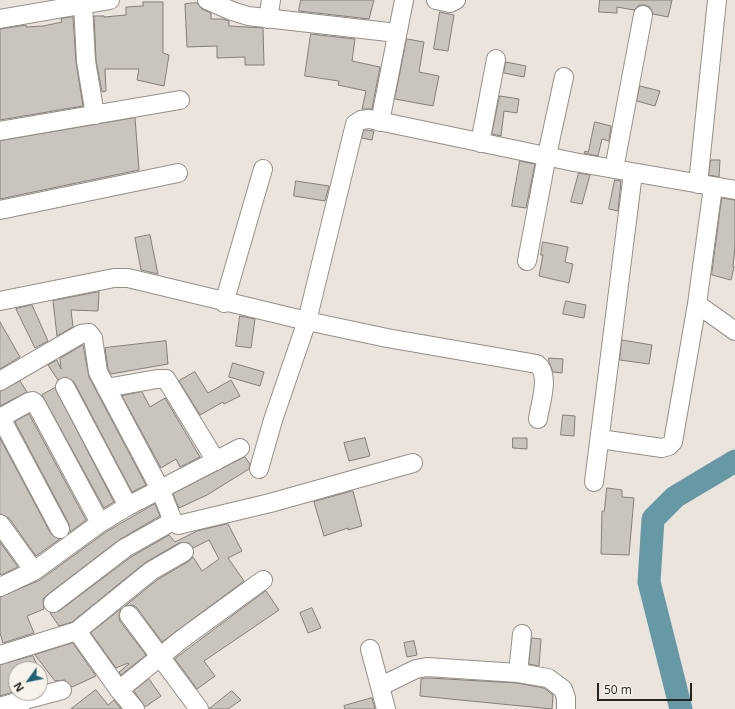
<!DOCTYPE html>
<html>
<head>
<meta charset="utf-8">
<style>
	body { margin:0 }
	#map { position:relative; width:735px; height:709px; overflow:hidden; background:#eae4dd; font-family:"Open Sans",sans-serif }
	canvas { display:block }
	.north { position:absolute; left:8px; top:661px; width:40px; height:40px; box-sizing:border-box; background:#f7f2ea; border:1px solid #a3a09a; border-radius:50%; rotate:237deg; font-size:11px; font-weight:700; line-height:16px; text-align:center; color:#262421 }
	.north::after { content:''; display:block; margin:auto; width:14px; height:18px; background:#1d6374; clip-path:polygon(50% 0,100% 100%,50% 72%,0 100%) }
	.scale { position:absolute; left:597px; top:683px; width:95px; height:18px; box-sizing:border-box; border:2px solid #262421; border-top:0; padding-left:5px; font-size:12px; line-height:14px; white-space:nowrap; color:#262421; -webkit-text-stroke:3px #f7f2ea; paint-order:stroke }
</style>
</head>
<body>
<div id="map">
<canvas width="735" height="709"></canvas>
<div class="north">N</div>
<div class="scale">50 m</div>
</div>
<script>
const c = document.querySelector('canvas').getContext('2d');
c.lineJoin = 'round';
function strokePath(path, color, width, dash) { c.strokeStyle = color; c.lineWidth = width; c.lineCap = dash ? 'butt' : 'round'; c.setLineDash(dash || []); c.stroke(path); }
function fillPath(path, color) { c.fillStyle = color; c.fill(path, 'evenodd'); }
strokePath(new Path2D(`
	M681 709 649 582 653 519 675 497 735 461`), '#6698a6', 23);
const building = new Path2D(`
	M301 0H374L369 19 299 11Z
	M600 0H672L668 17 653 14 650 7 645 5H639L634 10 617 7V13L599 12Z
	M143 2H163V53L169 55 164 86 137 80 139 69H105L106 91 102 92 96 60 94 16H104V17L126 15V7L143 6Z
	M197 3 202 9 211 13V19H223L229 21V26L263 28 264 65H245V57L217 58V46L187 47 185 4Z
	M440 12 454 15 448 51 434 49Z
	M73 17 76 62 83 106 0 120V29L26 25V27L43 26 62 22 61 19Z
	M311 34 355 39 352 61 380 67 372 109H362L366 91 338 85 339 81 305 76Z
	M407 39 424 42 419 72 439 76 433 106 395 99Z
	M506 62 526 66 524 77 504 73Z
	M640 86 660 91 655 106 637 101Z
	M500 96 519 99 517 113 504 111 501 136 492 134Z
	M135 118 139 170 0 199V141Z
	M595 122 611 126 609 141 602 139 598 156 584 153 585 151 588 152Z
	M364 130 374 131 372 140 362 138Z
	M711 160H720L719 177 709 175Z
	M520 161 535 164 526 208 512 206Z
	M579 173 590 175 582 204 571 202Z
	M615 180 621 181 618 211 609 209Z
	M296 181 329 186 325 201 294 196Z
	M722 198 735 200V246L733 267H734L731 280 712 275Z
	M150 235 158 274 141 270 135 238Z
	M543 242 568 247 565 262 573 264 569 283 539 276 543 255H541Z
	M99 292 98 311 71 310 73 327 57 336 53 301Z
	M566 301 586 305 584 318 563 314Z
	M32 305 48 341 35 348 16 309Z
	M240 316 255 319 251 348 236 346Z
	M0 322 20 357 0 369Z
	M622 340 652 345 649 364 620 360Z
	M166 341 168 364 111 374 108 369 105 348Z
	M83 345 89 377 146 485 132 492 74 382 66 377 58 380 48 365 57 360 61 369 60 359Z
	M549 358 563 359 562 373 553 372 549 362Z
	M233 363 264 372 260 386 229 377Z
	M195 372 208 393 231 380 240 396 224 404 223 402 200 415 179 381Z
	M20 381 27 392 0 406V391Z
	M55 388 114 502 104 508 42 395Z
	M142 392 150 407 165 398 200 457 180 467 176 459 161 468 122 396Z
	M29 414 86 520 70 532 69 524 15 422Z
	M563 415 575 416 574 436 561 435Z
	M0 438 51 534 60 539 36 556 9 518 0 514Z
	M365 438 370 456 349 461 344 443Z
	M513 438H527V449L513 448Z
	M245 457 250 464 249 469 207 495 179 508 173 494Z
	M607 488 622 490V497L634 498 629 555 601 554 602 511H604Z
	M353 491 362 526 348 530V528L324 536 314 502Z
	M155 504 160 516 119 540 47 595 43 599 44 609 27 616 34 633 3 643 0 633V597L40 580 106 532Z
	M228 524 242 551 228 558 244 581 162 642 137 608 133 605 125 606 157 580 189 561 193 557 202 571 219 559 209 540 193 548 189 543H179L146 562 72 622 59 626 50 613 59 611 131 557 169 535 175 542 197 531Z
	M0 542 18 567 1 575 0 573Z
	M266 591 279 610 204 661 215 676 197 689 175 659Z
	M312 608 321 628 308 633 300 613Z
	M121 609 119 616 120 621 146 655 121 675 119 672 129 664 128 663 116 668 91 633Z
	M532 638 541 639 539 666 529 664Z
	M414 641 417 655 407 657 404 643Z
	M73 643 96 676 72 687 65 680 55 681 35 655Z
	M33 656 39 669H16V691L0 696V665Z
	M428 678 517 683 544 688 553 695 552 709 420 696 421 679Z
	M149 679 161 696 145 707 134 691Z
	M96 690 108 705 114 700 121 709H71Z
	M232 691 241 700 228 709H209Z
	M372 698 375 709H345L344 706Z`);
fillPath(building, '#c9c4bd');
strokePath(building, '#837e77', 1);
const minor = new Path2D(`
	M207 0 232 11 248 16 397 33
	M436 0 450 3 456 0
	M83 5 86 61 95 115
	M0 19 110 0
	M268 19 271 0
	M380 122 404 0
	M0 131 180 100
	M480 143 496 59
	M614 169 643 15
	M698 184 717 0
	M0 210 178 173
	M527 261 547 155 564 77
	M0 301 114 278H128L307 321 273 420 259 469
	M224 303 263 169
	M697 304 735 331
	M0 381 81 334 89 333 93 338 98 372 160 489 173 521 178 525 270 503 413 463
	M65 387 128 506
	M106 388 157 379H166L216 461
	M0 418 29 402 33 401 36 404 100 523
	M1 418 60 529
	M538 419C540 403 551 375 537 364L387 338 307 321 355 124 361 120 369 119 574 162 735 190
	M600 439 662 448 669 446 673 442 697 304 713 187
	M594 482 633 173
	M0 524 34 571
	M0 587 34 571 100 523 128 506 240 448
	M53 603 125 548 173 521
	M129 615 199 709
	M77 631 151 571 184 552
	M370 649 386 709
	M0 655 77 631 119 690 135 709
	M518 673 522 634
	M381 686 416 669 427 667 518 673 548 678 563 689 566 698V709
	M119 690 182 639 263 580
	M17 702 62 690
	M0 707 17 702 20 709`);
strokePath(minor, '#948f88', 20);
strokePath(minor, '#fff', 18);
</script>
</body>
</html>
